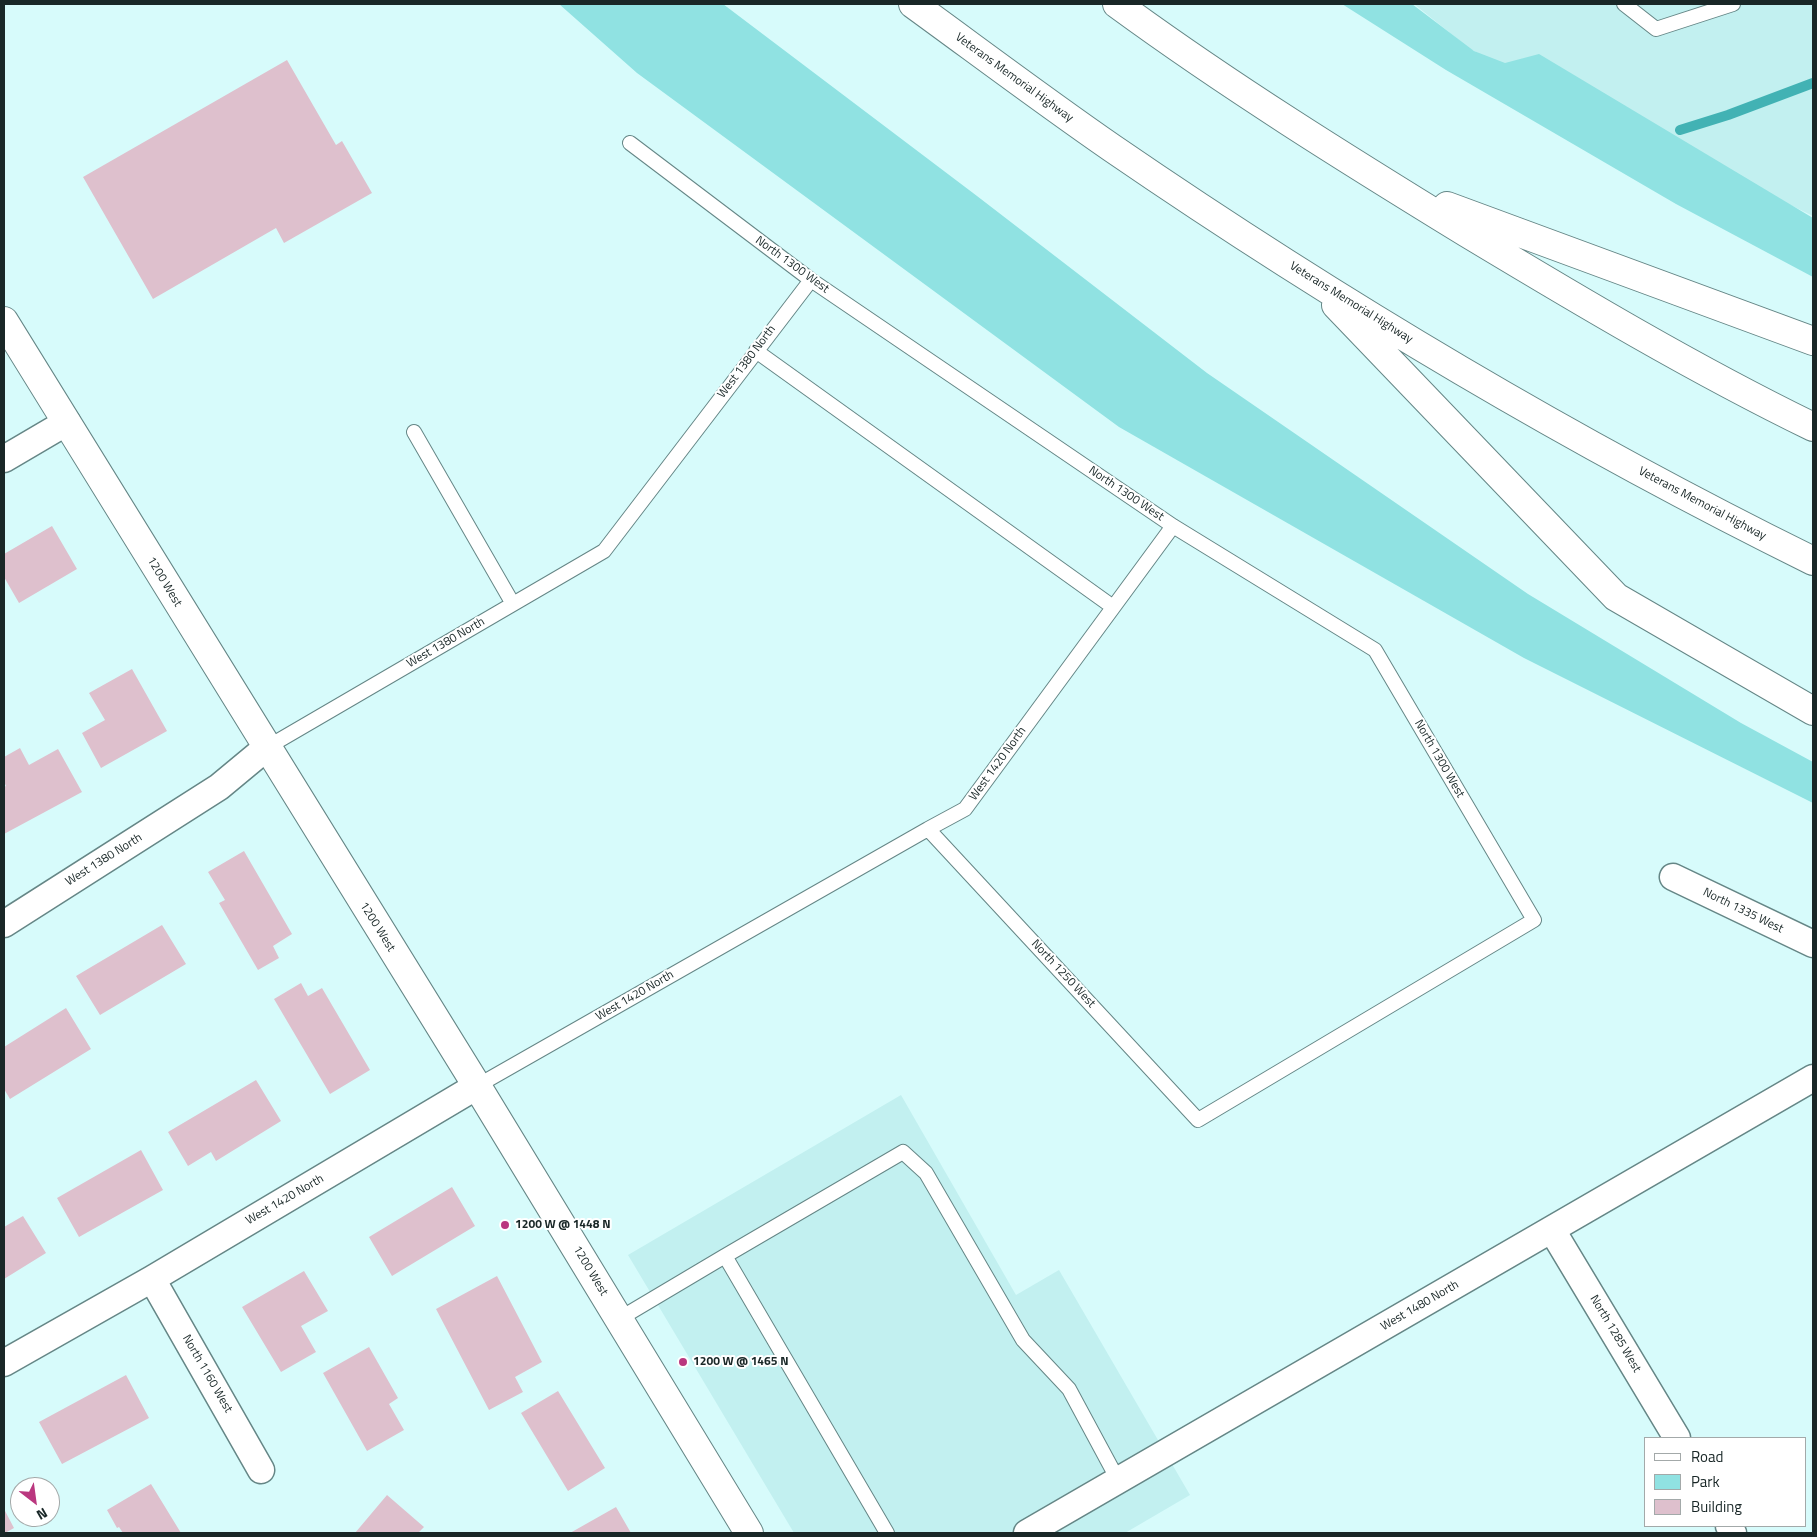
<!DOCTYPE html>
<html>
<head>
<meta charset="utf-8">
<style>
	body { margin:0 }
	#map { position:relative; width:1817px; height:1537px; overflow:hidden; background:#d7fbfb; font-family:"Titillium Web",sans-serif }
	canvas { display:block }
	.frame { position:absolute; inset:0; border:5px solid #192727; pointer-events:none }
	.legend { position:absolute; left:1644px; top:1437px; width:162px; height:90px; box-sizing:border-box; background:#fff; border:1px solid #a3a9a9; margin:0; padding:6px 9px; list-style:none; font-size:15px; color:#192727 }
	.legend li { display:flex; align-items:center; gap:10px; height:25px }
	.legend b { width:25px; border:1px solid #a3a9a9 }
	.north { position:absolute; left:10px; top:1477px; width:50px; height:50px; box-sizing:border-box; background:#fff; border:1px solid #a3a9a9; border-radius:50%; rotate:150deg; font-size:14px; font-weight:700; line-height:20px; text-align:center; color:#192727 }
	.north::after { content:''; display:block; margin:auto; width:18px; height:22px; background:#ba377f; clip-path:polygon(50% 0,100% 100%,50% 72%,0 100%) }
</style>
</head>
<body>
<div id="map">
<canvas width="1817" height="1537"></canvas>
<div class="frame"></div>
<ul class="legend">
<li><b style="height:6px;background:#fff"></b>Road</li>
<li><b style="height:14px;background:#90e2e2"></b>Park</li>
<li><b style="height:14px;background:#dec0cd"></b>Building</li>
</ul>
<div class="north">N</div>
</div>
<script>
const c = document.querySelector('canvas').getContext('2d');
c.lineJoin = 'round';
function fillPath(path, color) { c.fillStyle = color; c.fill(path, 'evenodd'); }
function strokePath(path, color, width, dash) { c.strokeStyle = color; c.lineWidth = width; c.lineCap = dash ? 'butt' : 'round'; c.setLineDash(dash || []); c.stroke(path); }
function write(font, color, halo, rows, align = 'center') {
  c.font = font + ' "Titillium Web",sans-serif'; c.lineWidth = 4; c.setLineDash([]); c.textBaseline = 'middle'; c.strokeStyle = halo; c.fillStyle = color; for (const [text, x, y, turn = 0] of rows) {
    c.save(); c.translate(x, y); c.rotate((+turn || 0) * Math.PI / 180); c.textAlign = isNaN(turn) ? turn : align; if (halo) c.strokeText(text, 0, 0); c.fillText(text, 0, 0); c.restore();
  }
}
fillPath(new Path2D(`
	M1414 4H1813V216L1470 49Z
	M901 1095 1016 1295 1059 1270 1190 1495 1125 1533H794L628 1255Z`), '#c2f0f0');
fillPath(new Path2D(`
	M559 4H723L977 196 1207 373 1528 594 1741 723 1813 762V803L1524 658 1119 427 637 73Z
	M1342 4H1412L1474 51 1505 63 1539 54 1813 218V277L1676 204 1446 70Z`), '#90e2e2');
strokePath(new Path2D(`
	M1680 130 1728 115 1813 83`), '#42b2b4', 10);
fillPath(new Path2D(`
	M287 60 336 145 342 141 372 193 284 243 276 228 153 299 83 177Z
	M52 526 77 569 19 603 4 577V554Z
	M132 669 167 731 101 768 82 733 105 720 89 693Z
	M20 748 29 765 58 749 82 792 4 834V787L6 786 4 782V757Z
	M244 851 292 934 273 946 279 958 258 970 219 903 225 900 208 872Z
	M162 925 186 964 100 1015 76 976Z
	M301 983 308 996 322 988 370 1070 330 1094 274 999Z
	M66 1008 91 1049 10 1099 4 1089V1047Z
	M256 1080 281 1121 216 1161 211 1152 188 1166 168 1132Z
	M141 1150 163 1190 79 1237 57 1198Z
	M452 1187 475 1226 392 1276 369 1237Z
	M23 1216 46 1253 4 1279V1227Z
	M304 1271 328 1311 301 1326 316 1352 281 1372 242 1307Z
	M497 1276 542 1362 515 1377 523 1392 489 1410 436 1309Z
	M369 1347 398 1398 389 1404 404 1430 367 1451 323 1373Z
	M126 1375 149 1418 62 1464 39 1422Z
	M558 1391 605 1468 568 1491 521 1413Z
	M151 1484 181 1533H123L119 1527 117 1528 107 1510Z
	M387 1495 424 1527 418 1533H355Z
	M616 1507 631 1533H570Z
	M4 1509 14 1528 5 1533H4Z`), '#dec0cd');
const lane = new Path2D(`
	M1624 4 1656 29 1733 4
	M630 143 811 280 1173 526 1375 650 1534 920 1198 1120 928 829
	M756 351 1113 607
	M414 432 513 604
	M266 748 604 551 811 280
	M477 1086 928 829 965 809 1173 526
	M725 1256 903 1152 926 1173 1023 1340 1069 1389 1118 1480
	M619 1319 725 1256 887 1533`);
const street = new Path2D(`
	M4 459 67 422
	M1673 877 1813 944
	M4 924 219 787 266 748
	M1552 1230 1677 1438
	M152 1279 261 1470
	M4 1363 152 1279 477 1086
	M1729 1526 1733 1533
	M1027 1533 1813 1078`);
const secondary = new Path2D(`
	M4 321 477 1086 749 1533`);
const highway = new Path2D(`
	M913 4C979 52 1044 101 1112 148 1335 301 1570 441 1813 561
	M1117 4C1229 86 1348 160 1467 233 1580 301 1694 369 1813 427
	M1447 206 1813 341
	M1336 305 1616 597 1813 711`);
strokePath(lane, '#658686', 16);
strokePath(street, '#658686', 29);
strokePath(secondary, '#658686', 30);
strokePath(highway, '#658686', 30);
strokePath(lane, '#fff', 14);
strokePath(street, '#fff', 26);
strokePath(secondary, '#fff', 28);
strokePath(highway, '#fff', 28);
for (const [x, y, r, color] of [
	[505,1225,5,"#ba377f"],
	[683,1362,5,"#ba377f"]
]) { const dot = new Path2D(); dot.arc(x, y, r, 0, 2 * Math.PI); c.fillStyle = color; c.fill(dot); strokePath(dot, '#fff', 2); }
write('12px', '#192727', '#fff', [
	["Veterans Memorial Highway",1014,78,36],
	["North 1300 West",792,265,36],
	["Veterans Memorial Highway",1351,303,32],
	["West 1380 North",747,362,-53],
	["North 1300 West",1126,494,34],
	["Veterans Memorial Highway",1702,504,28],
	["1200 West",164,582,59],
	["West 1380 North",446,643,-30],
	["North 1300 West",1439,759,60],
	["West 1420 North",998,764,-54],
	["West 1380 North",104,860,-32],
	["North 1335 West",1743,911,26],
	["1200 West",377,927,58],
	["North 1250 West",1063,974,47],
	["West 1420 North",635,996,-30],
	["West 1420 North",285,1200,-30],
	["1200 West",590,1271,59],
	["West 1480 North",1420,1306,-30],
	["North 1285 West",1615,1334,59],
	["North 1160 West",207,1374,60]
]);
write('bold 12px', '#192727', '#fff', [
	["1200 W @ 1448 N",515,1225],
	["1200 W @ 1465 N",693,1362]
], 'left');
</script>
</body>
</html>
